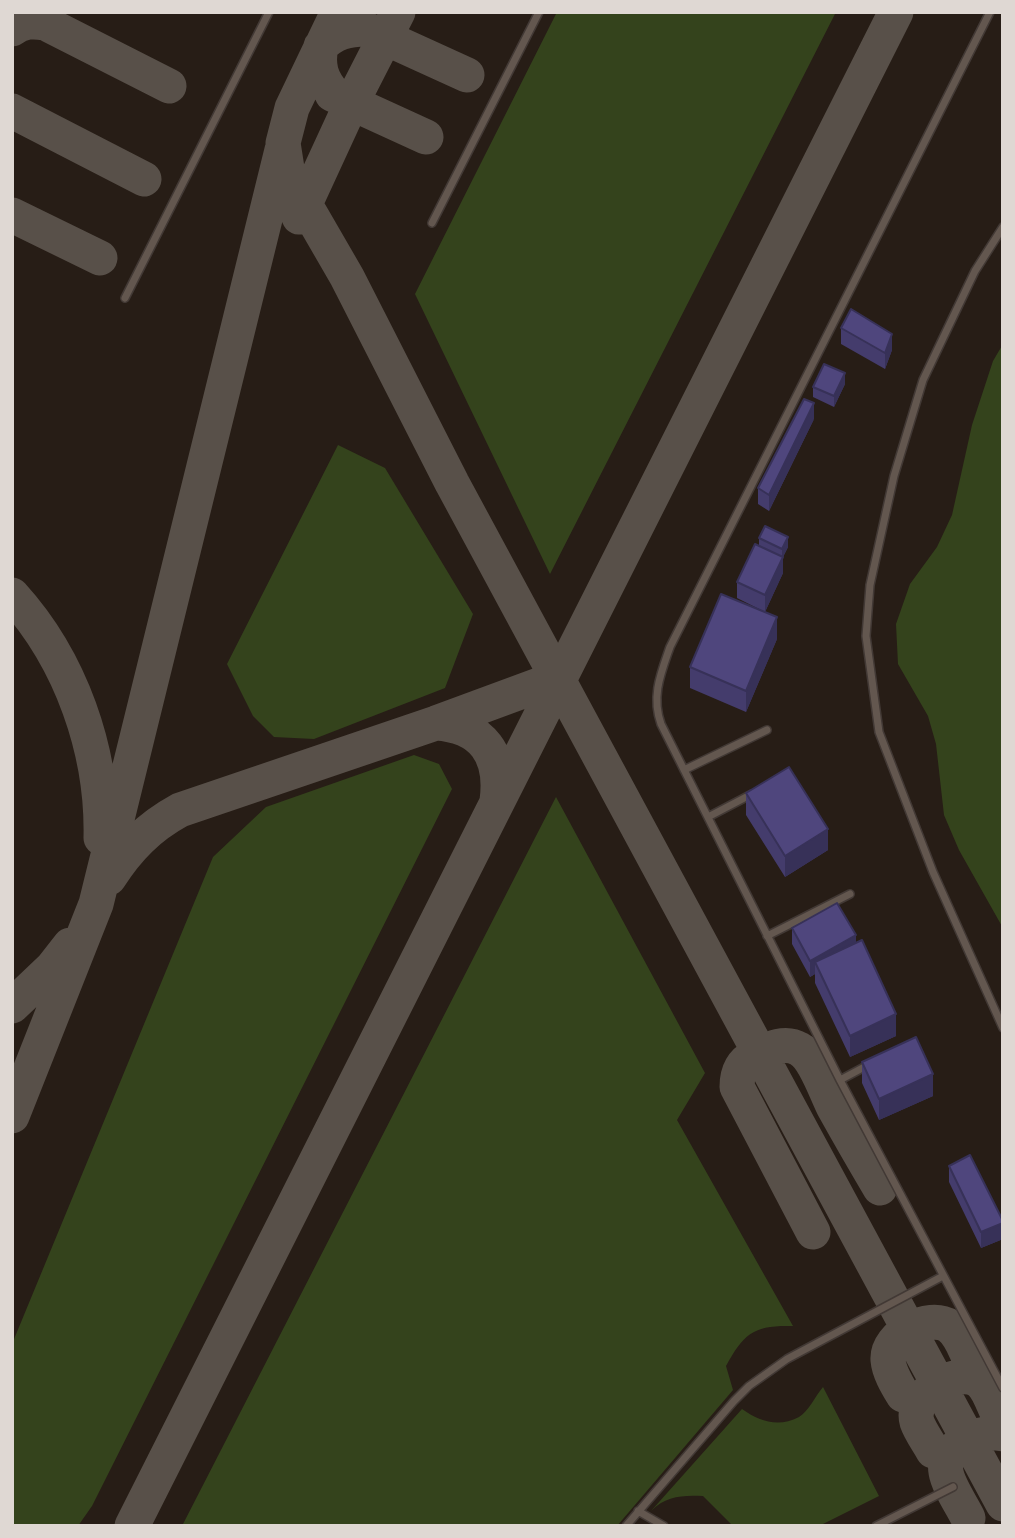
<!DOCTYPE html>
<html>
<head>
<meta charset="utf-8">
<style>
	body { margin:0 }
	#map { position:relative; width:1015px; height:1538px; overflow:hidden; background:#271d16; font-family:"PT Sans",sans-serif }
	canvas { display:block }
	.frame { position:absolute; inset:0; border:14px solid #dfd8d3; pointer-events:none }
</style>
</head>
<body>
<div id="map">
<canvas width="1015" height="1538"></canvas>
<div class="frame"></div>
</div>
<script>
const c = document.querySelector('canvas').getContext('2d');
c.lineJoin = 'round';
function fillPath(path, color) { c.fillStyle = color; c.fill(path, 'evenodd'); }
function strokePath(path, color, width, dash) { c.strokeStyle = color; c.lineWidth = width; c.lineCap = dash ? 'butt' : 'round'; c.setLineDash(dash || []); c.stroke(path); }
fillPath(new Path2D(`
	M557 12H836L550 574 415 294Z
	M1003 344V928L959 850 944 815 936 744 928 716 898 664 896 624 910 584 937 547 952 515 972 425 993 361Z
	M338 445 385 468 473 614 445 688 314 739 274 737 253 716 227 664Z
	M414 755 439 764 452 789 92 1506 78 1526H12V1344L213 857 266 807Z
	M556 797 705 1073 677 1120 793 1326C754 1325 744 1333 726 1366L733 1390 617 1526H182Z
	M823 1387 879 1496 819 1526H733L703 1496C682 1495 666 1496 651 1511L742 1409C759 1421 778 1428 799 1417 808 1412 816 1395 823 1387Z`), '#34431c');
strokePath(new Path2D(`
	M338 12 292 108 283 143 288 175 347 277 452 483 1003 1504
	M12 29C23 21 33 21 45 23L169 86
	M332 94 426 137
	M334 94C321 79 317 66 321 46 334 33 347 29 366 29L467 75
	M12 111 144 179
	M12 215 100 258
	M299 217 352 102 398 12
	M12 595C71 660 103 751 101 838
	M436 723C483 726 503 755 497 801
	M109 878C128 848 149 827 180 810L436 723 558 678
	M12 1006 52 968 70 945
	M12 1116 96 904 282 150
	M813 1232 737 1087C737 1074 741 1063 754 1056 767 1050 784 1040 799 1049 815 1057 826 1093 834 1108 849 1135 864 1161 880 1188
	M903 1395C897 1385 889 1372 888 1360 886 1335 929 1313 949 1326 960 1334 964 1347 969 1358
	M933 1451C928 1442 920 1431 917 1422 909 1394 957 1366 979 1381 987 1387 992 1401 996 1410
	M968 1518C962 1506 948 1485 946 1472 941 1446 982 1429 1003 1434
	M132 1526 896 12`), '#585049', 35);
const lane = new Path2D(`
	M990 12 670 647C661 673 651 696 661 724L840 1080 1003 1388
	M432 223 539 12
	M1003 227 975 271 923 380 894 476 870 585 866 636 879 732 933 872 1003 1028
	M125 298 269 12
	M684 770 767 730
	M708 817 752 794
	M767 936 850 894
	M840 1080 870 1064
	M638 1511 664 1526
	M626 1526 734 1401 749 1386 787 1359 943 1276
	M876 1526 953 1487`);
strokePath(lane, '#423935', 10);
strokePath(lane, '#63574f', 7);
fillPath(new Path2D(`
	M841 328 892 350 885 369 841 344Z
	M845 384 834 407 813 397V387Z
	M814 419 769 511 758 504V488Z
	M759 538 788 547 783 557V573L765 612 737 598V582L759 546Z
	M777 639 746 712 690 688V667Z
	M746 793 828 850 785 877 746 815Z
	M792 928 856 943 896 1036 850 1057 815 983V974L810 977 792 944Z
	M862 1062 933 1096 879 1120 862 1083Z
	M949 1166 1003 1221V1239L981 1248 949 1182Z`), '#443c6c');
fillPath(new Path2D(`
	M892 334V350L885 369V353Z
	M845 373V384L834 407V396Z
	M814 403V419L769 511V495Z
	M788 537V547L783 557V573L765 612V595L782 560V549Z
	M777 617V639L746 712V691Z
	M828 829V850L785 877V856Z
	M856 935V952L815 962V974L810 977V961Z
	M896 1014V1036L850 1057V1036Z
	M933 1074V1096L879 1120V1099Z
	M1003 1223V1239L981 1248V1232Z`), '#373158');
const building = new Path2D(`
	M851 309 892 334 885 353 841 328Z
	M824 364 845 373 834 396 813 387Z
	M804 399 814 403 769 495 758 488Z
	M765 526 788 537 782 549 759 538Z
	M755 544 783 557 765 595 737 582Z
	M721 594 777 617 746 691 690 667Z
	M789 767 828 829 785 856 746 793Z
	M837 903 856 935 810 961 792 928Z
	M862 940 896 1014 850 1036 815 962Z
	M916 1037 933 1074 879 1099 862 1062Z
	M970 1155 1003 1221V1223L981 1232 949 1166Z`);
fillPath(building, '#4f467d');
strokePath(building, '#373158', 2);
</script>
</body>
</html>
